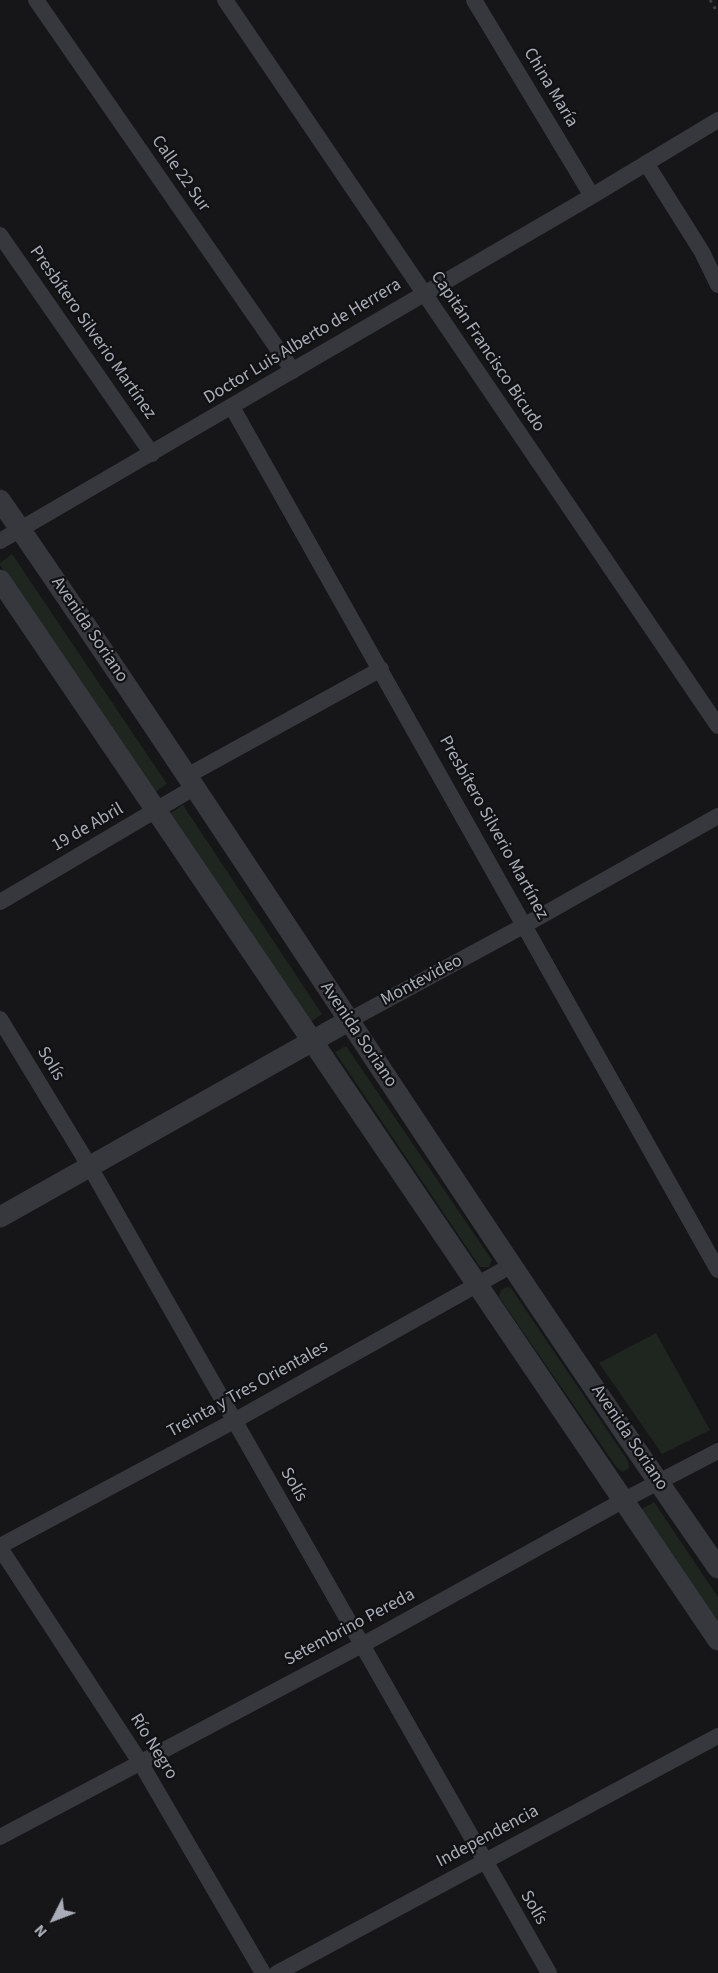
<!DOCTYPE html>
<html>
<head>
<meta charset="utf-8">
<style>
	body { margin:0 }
	#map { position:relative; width:718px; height:1973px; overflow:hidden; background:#161618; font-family:"Source Sans 3",sans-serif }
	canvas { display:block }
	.north { position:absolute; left:24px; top:1889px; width:60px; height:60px; -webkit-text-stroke:4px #111113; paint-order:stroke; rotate:228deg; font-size:16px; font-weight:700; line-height:24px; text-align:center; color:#a8adb8 }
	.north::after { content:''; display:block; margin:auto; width:21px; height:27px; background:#a8adb8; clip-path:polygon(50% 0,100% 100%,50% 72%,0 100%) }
</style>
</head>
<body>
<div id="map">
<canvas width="718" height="1973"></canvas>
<div class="north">N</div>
</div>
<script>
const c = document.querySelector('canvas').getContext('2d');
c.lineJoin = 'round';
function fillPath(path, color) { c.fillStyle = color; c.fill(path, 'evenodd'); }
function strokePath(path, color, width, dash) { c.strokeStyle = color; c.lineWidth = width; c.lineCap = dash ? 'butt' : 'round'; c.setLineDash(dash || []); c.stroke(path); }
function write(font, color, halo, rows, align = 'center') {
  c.font = font + ' "Source Sans 3",sans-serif'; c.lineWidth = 4.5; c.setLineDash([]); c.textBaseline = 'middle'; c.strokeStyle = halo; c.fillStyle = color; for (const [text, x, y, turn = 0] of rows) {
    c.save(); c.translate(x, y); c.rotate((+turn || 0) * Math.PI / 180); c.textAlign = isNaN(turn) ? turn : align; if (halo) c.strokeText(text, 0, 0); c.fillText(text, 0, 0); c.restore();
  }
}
fillPath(new Path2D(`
	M12 554 167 784 154 793 0 565V563Z
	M183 805 322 1014 309 1023 169 814Z
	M346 1046 492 1260 489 1267H480L335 1052Z
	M507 1287 511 1288 628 1461 629 1468 623 1472 617 1468 499 1297 501 1290Z
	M656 1333 710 1430 662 1454 599 1363Z
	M654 1502 718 1597V1625L640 1510Z`), '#1e261f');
strokePath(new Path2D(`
	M710 0 718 13`), '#3d3f44', 3, [3, 4.5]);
strokePath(new Path2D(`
	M36 0 293 371
	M225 0 718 726
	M474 0 592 196
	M646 163 702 252 718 285
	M0 235 152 454
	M232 407 718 1270
	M0 541 592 196 718 120
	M187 776 381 669
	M0 902 195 787
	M0 1019 90 1167 549 1973
	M348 1021 525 925 718 816
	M0 1546 234 1421 512 1265
	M0 1548 140 1762 263 1973
	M0 1837 362 1645 624 1500 718 1451
	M277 1973 718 1736`), '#37383d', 16);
strokePath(new Path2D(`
	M0 500C244 853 472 1216 718 1568
	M0 580 718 1640
	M0 1217 348 1021`), '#37383d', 21);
write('18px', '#a8adb8', '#111113', [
	["China María",550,88,59],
	["Calle 22 Sur",180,174,55],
	["Presbítero Silverio Martínez",92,333,55],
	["Doctor Luis Alberto de Herrera",303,342,-31],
	["Capitán Francisco Bicudo",487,352,56],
	["Avenida Soriano",89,630,56],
	["19 de Abril",88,828,-30],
	["Presbítero Silverio Martínez",493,828,61],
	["Montevideo",422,981,-28],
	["Avenida Soriano",358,1035,56],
	["Solís",50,1064,59],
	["Treinta y Tres Orientales",248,1390,-29],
	["Avenida Soriano",629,1438,56],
	["Solís",293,1485,60],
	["Setembrino Pereda",350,1628,-28],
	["Río Negro",153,1747,58],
	["Independencia",488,1837,-28],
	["Solís",533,1908,60]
]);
</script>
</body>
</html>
